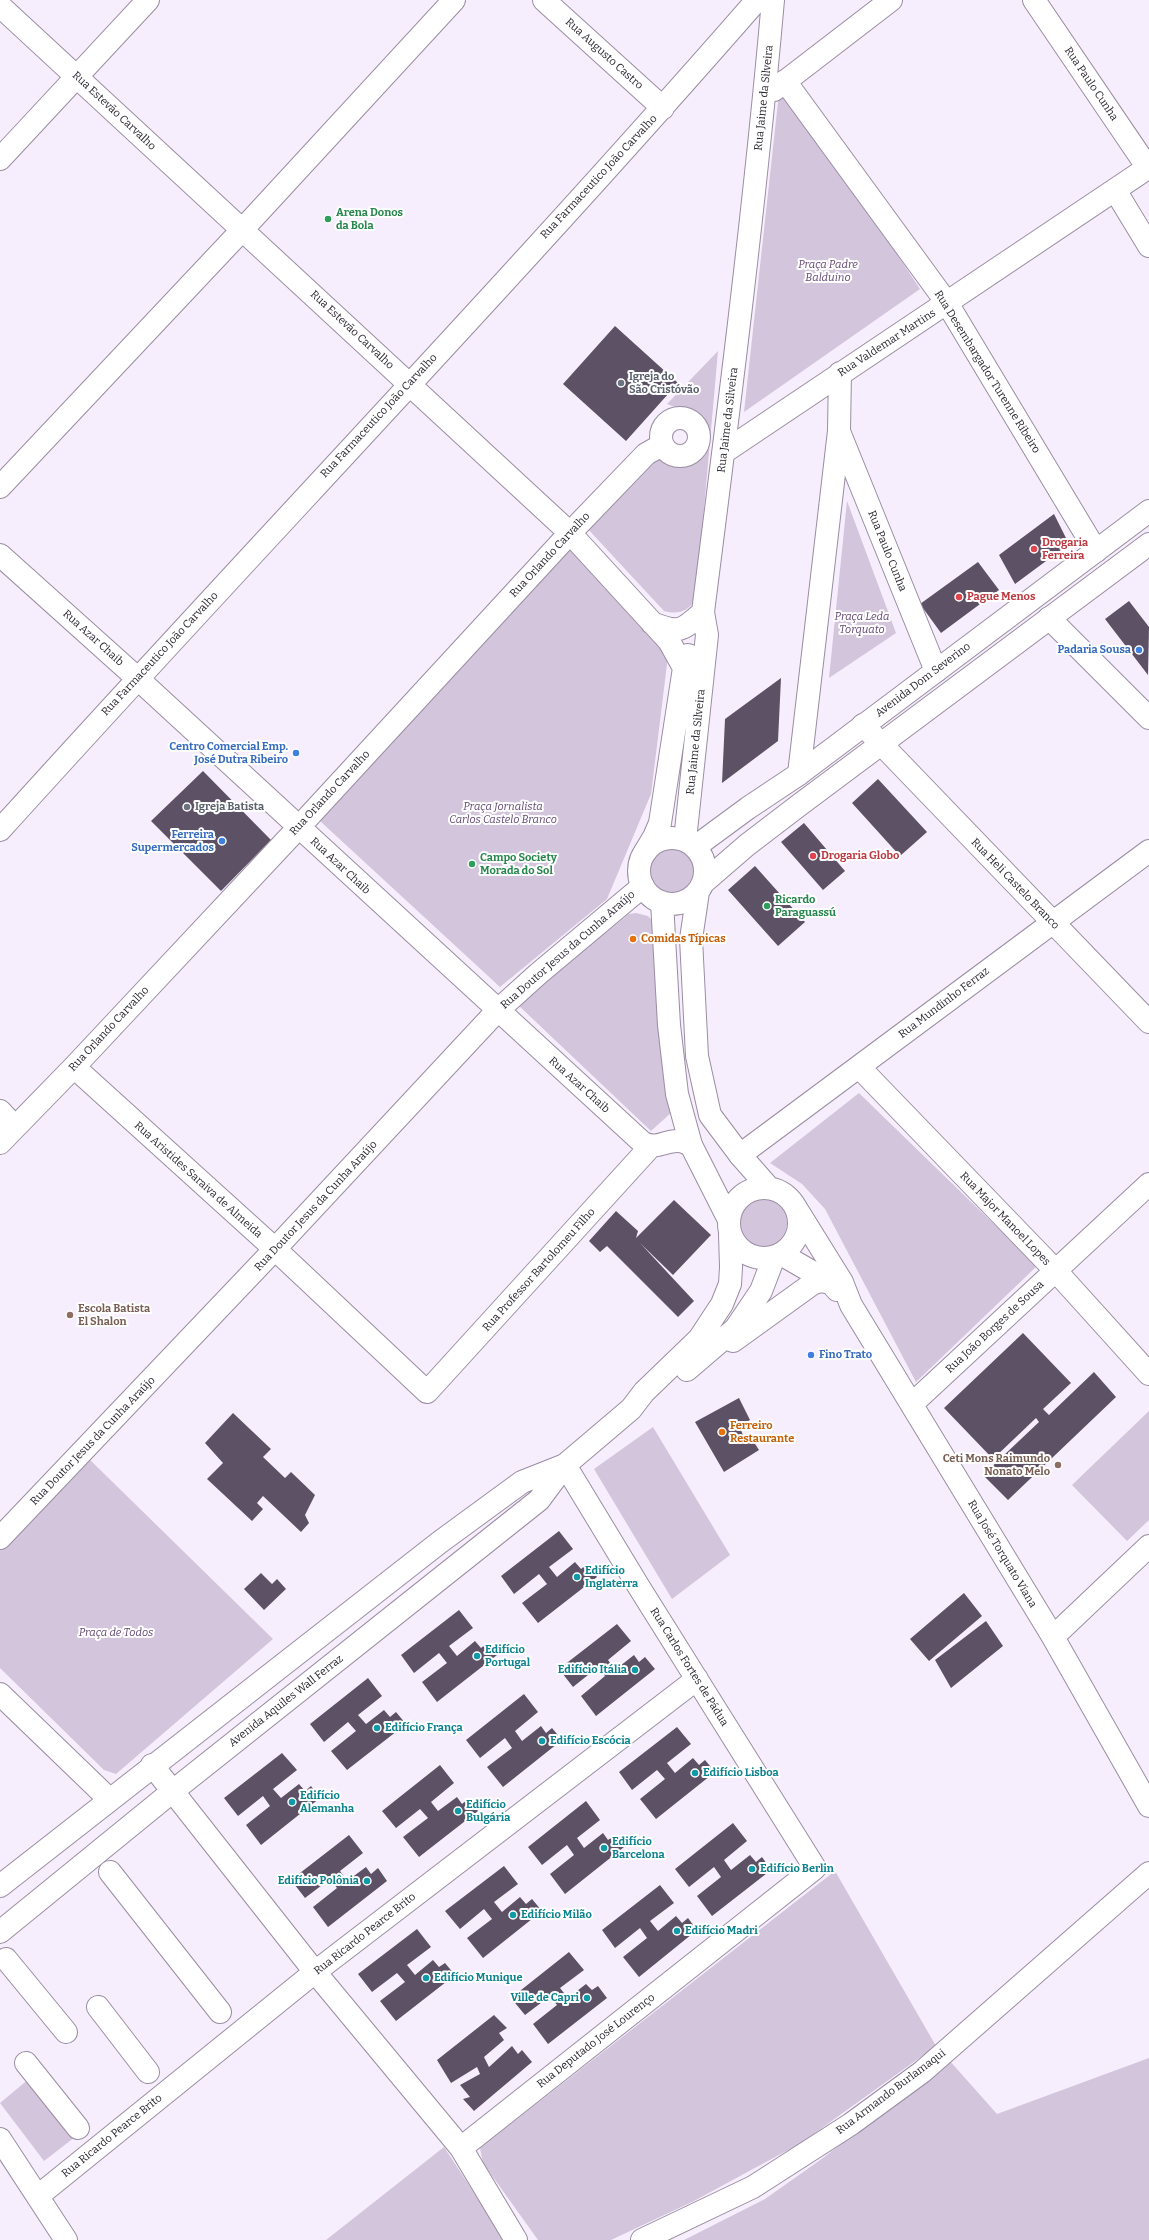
<!DOCTYPE html>
<html>
<head>
<meta charset="utf-8">
<style>
	body { margin:0 }
	canvas { display:block; background:#f7eefd }
</style>
</head>
<body>
<canvas width="1149" height="2240"></canvas>
<script>
const c = document.querySelector('canvas').getContext('2d');
c.lineJoin = 'round';
function fillPath(path, color) { c.fillStyle = color; c.fill(path, 'evenodd'); }
function strokePath(path, color, width, dash) { c.strokeStyle = color; c.lineWidth = width; c.lineCap = dash ? 'butt' : 'round'; c.setLineDash(dash || []); c.stroke(path); }
function write(font, color, halo, rows, align = 'center') {
  c.font = font + ' Bitter,serif'; c.lineWidth = 4; c.setLineDash([]); c.textBaseline = 'middle'; c.strokeStyle = halo; c.fillStyle = color; for (const [text, x, y, turn = 0] of rows) {
    c.save(); c.translate(x, y); c.rotate((+turn || 0) * Math.PI / 180); c.textAlign = isNaN(turn) ? turn : align; if (halo) c.strokeText(text, 0, 0); c.fillText(text, 0, 0); c.restore();
  }
}
fillPath(new Path2D(`
	M779 93 867 209 920 289 744 412Z
	M718 351 696 599C688 611 679 615 664 611L586 527 659 456C666 458 671 463 679 462 704 462 716 429 696 413 687 406 677 409 667 404Z
	M847 501 896 633 829 678Z
	M571 547 668 656 651 794 607 899 500 987 320 821Z
	M648 871a24 24 0 1 1 48 0a24 24 0 1 1-48 0Z
	M636 913 648 916 655 924 673 1111 651 1131 517 1004 629 914Z
	M859 1093 1037 1266 916 1382 825 1209 802 1184 770 1163Z
	M739 1223a24 24 0 1 1 48 0a24 24 0 1 1-48 0Z
	M1149 1411V1520L1127 1541 1072 1485Z
	M653 1427 730 1555 672 1599 594 1469Z
	M86 1456 273 1639 116 1774 104 1770 0 1668V1547Z
	M835 1871 936 2046 801 2143 694 2201 611 2240H538L483 2163 480 2148Z
	M1149 2058V2240H684L765 2199 823 2158 949 2060 997 2114Z
	M30 2078 75 2137 44 2161 0 2103Z
	M444 2147 505 2240H326Z`), '#d2c5dc');
fillPath(new Path2D(`
	M615 326 678 383 626 441 563 384Z
	M1054 514 1069 544 1015 584 999 555Z
	M978 562 999 590 941 633 920 604Z
	M1129 601 1149 627 1148 675 1105 619Z
	M781 678 778 741 722 783 725 719Z
	M203 771 271 840 221 891 151 821Z
	M878 779 927 832 900 856 852 803Z
	M804 823 845 871 823 890 781 842Z
	M755 866 805 922 778 946 728 890Z
	M674 1200 711 1235 673 1275 640 1243 694 1301 678 1317 607 1246 600 1252 589 1241 616 1211 638 1231 636 1238Z
	M1023 1333 1071 1383 1043 1409 1049 1415 1094 1372 1116 1397 1008 1500 983 1475 1039 1422 1036 1418 993 1459 944 1408Z
	M739 1398 750 1420 739 1426 744 1437 750 1436 759 1450 724 1472 695 1422Z
	M233 1413 271 1449 263 1457 285 1478 291 1472 315 1495 305 1515 309 1523 301 1532 263 1496 257 1503 263 1509 252 1521 207 1479 223 1463 205 1443Z
	M559 1531 573 1549 549 1567 557 1577 575 1562 581 1569 587 1564 597 1577 538 1623 522 1603 547 1584 539 1574 514 1594 501 1576Z
	M261 1573 272 1584 277 1579 286 1589 264 1610 244 1589Z
	M964 1593 982 1616 929 1661 910 1639Z
	M459 1610 473 1628 449 1646 457 1656 475 1641 481 1648 487 1643 497 1655 437 1702 422 1682 447 1663 439 1653 414 1673 401 1655Z
	M986 1621 1003 1646 951 1688 935 1660Z
	M617 1624 631 1641 608 1660 615 1670 634 1655 639 1662 645 1657 655 1669 596 1716 581 1696 605 1676 598 1667 573 1687 559 1669Z
	M368 1678 382 1696 358 1715 366 1724 384 1710 390 1717 396 1712 406 1724 347 1770 331 1751 356 1731 348 1722 324 1742 310 1724Z
	M524 1694 538 1712 515 1731 522 1741 541 1726 546 1733 552 1728 562 1740 503 1787 487 1767 512 1748 505 1738 480 1758 466 1740Z
	M677 1727 691 1744 667 1763 675 1773 693 1758 699 1765 705 1760 715 1772 656 1819 640 1799 665 1779 657 1770 632 1790 619 1772Z
	M282 1753 297 1770 273 1789 281 1798 299 1784 305 1791 311 1786 320 1798 261 1845 246 1825 270 1806 263 1796 238 1816 224 1798Z
	M440 1765 454 1783 431 1802 438 1811 457 1797 462 1804 468 1799 478 1811 419 1857 403 1837 428 1818 420 1809 396 1828 382 1811Z
	M586 1801 600 1820 577 1838 584 1848 603 1833 608 1840 615 1835 624 1847 565 1894 550 1874 574 1855 567 1845 542 1865 528 1847Z
	M733 1823 747 1841 724 1860 731 1870 750 1855 756 1862 762 1857 771 1870 712 1916 697 1896 721 1877 714 1867 689 1887 675 1869Z
	M349 1835 363 1853 340 1871 347 1881 366 1867 371 1874 378 1868 387 1881 328 1927 313 1907 337 1888 330 1879 305 1898 291 1880Z
	M504 1866 518 1884 494 1902 502 1912 520 1897 526 1904 532 1899 542 1911 483 1958 467 1938 492 1919 484 1909 460 1929 445 1911Z
	M660 1885 674 1903 650 1921 658 1931 676 1916 682 1923 688 1918 697 1930 639 1977 623 1957 647 1938 640 1928 615 1948 602 1930Z
	M417 1929 431 1947 407 1965 415 1975 433 1960 439 1967 445 1963 455 1975 396 2021 380 2001 405 1982 397 1973 372 1992 358 1974Z
	M569 1952 584 1970 560 1988 568 1998 586 1984 592 1990 598 1986 607 1998 548 2044 533 2024 557 2005 550 1996 525 2015 511 1998Z
	M494 2015 507 2028 499 2033 504 2040 484 2057 489 2067 512 2046 518 2054 522 2050 532 2062 474 2111 463 2099 470 2097 460 2085 480 2074 477 2067 451 2083 437 2060Z`), '#5d5165');
const minor = new Path2D(`
	M544 0 663 108
	M1034 0 1148 168
	M0 6 570 533 669 641 684 668
	M785 81 947 303 1096 551
	M774 90 891 0
	M0 159 148 0
	M1115 190 1149 246
	M661 437a19 19 0 1 1 38 0a19 19 0 1 1-38 0Z
	M840 434 936 671
	M724 452 1149 167
	M0 487 243 229 454 0
	M0 555 137 678 643 1143C659 1150 664 1140 679 1141 682 1141 688 1144 691 1145
	M1049 618 1149 718
	M652 623C679 634 682 631 703 612
	M863 725 1149 1022
	M799 774 839 431 840 373
	M0 830C251 552 511 282 757 0
	M685 840 707 635 703 612C729 408 755 205 773 0
	M645 852 654 837 660 823 684 668 688 655
	M74 1067 275 1249 427 1392 651 1146
	M859 1067 1055 1270 1149 1374
	M0 1111 15 1127
	M0 1143 74 1067 299 827 570 533 646 454 662 445
	M740 1155 1149 851
	M796 1208 842 1282 851 1305 1053 1637 1149 1806
	M781 1254 831 1283 837 1290
	M912 1404 1149 1184
	M0 1538 275 1249 497 1011 538 974 643 886
	M1053 1637 1149 1546
	M0 1694 109 1799
	M152 1765 315 1972 461 2148 516 2240
	M110 1872 220 2012
	M6 1959 66 2032
	M98 2007 148 2072
	M26 2063 78 2128
	M0 2139 66 2240
	M461 2148 815 1868 639 1587 565 1465
	M38 2196 315 1972 697 1679
	M642 2240 753 2187 851 2124 922 2072 1149 1873`);
const major = new Path2D(`
	M639 871a33 33 0 1 1 66 0a33 33 0 1 1-66 0Z
	M695 847 748 808 799 774 1149 511
	M703 883 747 845 798 806 1149 544
	M698 892 691 939 697 1056 710 1115 740 1155 769 1188
	M662 902 669 1025 677 1094 691 1145 728 1218
	M729 1223a35 35 0 1 1 70 0a35 35 0 1 1-70 0Z
	M733 1341 812 1284 820 1281 831 1283
	M687 1370 736 1328 761 1291 774 1257
	M0 1886 440 1542 522 1482 565 1465
	M0 1932 173 1791 539 1500 565 1465 631 1409 644 1392 699 1339 722 1304 730 1284 731 1267 730 1234`);
strokePath(minor, '#9a8da3', 24);
strokePath(major, '#9a8da3', 24);
strokePath(minor, '#fff', 22);
strokePath(major, '#fff', 22);
for (const [x, y, r, color] of [
	[328,219,4,"#2e9e5b"],
	[621,383,4,"#6b7280"],
	[1034,549,4,"#e0444e"],
	[959,597,4,"#e0444e"],
	[1139,650,4,"#3f7fe0"],
	[296,753,4,"#3f7fe0"],
	[187,807,4,"#6b7280"],
	[222,841,4,"#3f7fe0"],
	[813,856,4,"#e0444e"],
	[472,864,4,"#2e9e5b"],
	[767,906,4,"#2e9e5b"],
	[633,939,4,"#e8710a"],
	[70,1315,4,"#8d6e63"],
	[811,1355,4,"#3f7fe0"],
	[722,1432,4,"#e8710a"],
	[1058,1465,4,"#8d6e63"],
	[577,1577,4,"#0f9aa8"],
	[477,1656,4,"#0f9aa8"],
	[635,1670,4,"#0f9aa8"],
	[377,1728,4,"#0f9aa8"],
	[542,1741,4,"#0f9aa8"],
	[695,1773,4,"#0f9aa8"],
	[292,1802,4,"#0f9aa8"],
	[458,1811,4,"#0f9aa8"],
	[604,1848,4,"#0f9aa8"],
	[752,1869,4,"#0f9aa8"],
	[367,1881,4,"#0f9aa8"],
	[513,1915,4,"#0f9aa8"],
	[677,1931,4,"#0f9aa8"],
	[426,1978,4,"#0f9aa8"],
	[587,1998,4,"#0f9aa8"]
]) { const dot = new Path2D(); dot.arc(x, y, r, 0, 2 * Math.PI); c.fillStyle = color; c.fill(dot); strokePath(dot, '#fff', 1.5); }
write('11px', '#2b262f', '#fff', [
	["Rua Augusto Castro",604,54,42],
	["Rua Paulo Cunha",1091,84,56],
	["Rua Jaime da Silveira",764,98,-84],
	["Rua Estevão Carvalho",114,111,43],
	["Rua Farmaceutico João Carvalho",599,177,-47],
	["Rua Estevão Carvalho",352,330,43],
	["Rua Valdemar Martins",887,343,-33],
	["Rua Desembargador Turenne Ribeiro",987,372,58],
	["Rua Farmaceutico João Carvalho",379,416,-47],
	["Rua Jaime da Silveira",728,420,-83],
	["Rua Paulo Cunha",887,551,68],
	["Rua Orlando Carvalho",550,555,-47],
	["Rua Azar Chaib",93,638,42],
	["Rua Farmaceutico João Carvalho",160,654,-47],
	["Avenida Dom Severino",923,680,-37],
	["Rua Jaime da Silveira",696,742,-84],
	["Rua Orlando Carvalho",330,793,-47],
	["Rua Azar Chaib",340,866,43],
	["Rua Heli Castelo Branco",1015,884,46],
	["Rua Doutor Jesus da Cunha Araújo",568,950,-41],
	["Rua Mundinho Ferraz",944,1003,-37],
	["Rua Orlando Carvalho",109,1029,-47],
	["Rua Azar Chaib",579,1085,42],
	["Rua Aristides Saraiva de Almeida",198,1180,42],
	["Rua Doutor Jesus da Cunha Araújo",316,1206,-47],
	["Rua Major Manoel Lopes",1005,1219,46],
	["Rua Professor Bartolomeu Filho",539,1270,-48],
	["Rua João Borges de Sousa",995,1327,-43],
	["Rua Doutor Jesus da Cunha Araújo",93,1441,-46],
	["Rua José Torquato Viana",1002,1554,59],
	["Rua Carlos Fortes de Pádua",689,1667,58],
	["Avenida Aquiles Wall Ferraz",286,1701,-38],
	["Rua Ricardo Pearce Brito",365,1934,-38],
	["Rua Deputado José Lourenço",596,2041,-38],
	["Rua Armando Burlamaqui",891,2092,-37],
	["Rua Ricardo Pearce Brito",112,2136,-39]
]);
write('bold 11px', '#27864d', '#fff', [
	["Arena Donos",336,213],
	["da Bola",336,226],
	["Campo Society",480,858],
	["Morada do Sol",480,871],
	["Ricardo",775,900],
	["Paraguassú",775,913]
], 'left');
write('italic 11px', '#634975', '#fff', [
	["Praça Padre",828,265],
	["Balduino",828,278],
	["Praça Leda",862,617],
	["Torquato",862,630],
	["Praça Jornalista",503,807],
	["Carlos Castelo Branco",503,820],
	["Praça de Todos",116,1633]
]);
write('bold 11px', '#5b616d', '#fff', [
	["Igreja do",629,377],
	["São Cristóvão",629,390],
	["Igreja Batista",195,807]
], 'left');
write('bold 11px', '#be3a42', '#fff', [
	["Drogaria",1042,543],
	["Ferreira",1042,556],
	["Pague Menos",967,597],
	["Drogaria Globo",821,856]
], 'left');
write('bold 11px', '#366cbe', '#fff', [
	["Padaria Sousa",1131,650],
	["Centro Comercial Emp.",288,747],
	["José Dutra Ribeiro",288,760],
	["Ferreira",214,835],
	["Supermercados",214,848],
	["Fino Trato",819,1355,"left"]
], 'right');
write('bold 11px', '#c56008', '#fff', [
	["Comidas Típicas",641,939],
	["Ferreiro",730,1426],
	["Restaurante",730,1439]
], 'left');
write('bold 11px', '#785e54', '#fff', [
	["Escola Batista",78,1309],
	["El Shalon",78,1322],
	["Ceti Mons Raimundo",1050,1459,"right"],
	["Nonato Melo",1050,1472,"right"]
], 'left');
write('bold 11px', '#0d838f', '#fff', [
	["Edifício",585,1571],
	["Inglaterra",585,1584],
	["Edifício",485,1650],
	["Portugal",485,1663],
	["Edifício Itália",627,1670,"right"],
	["Edifício França",385,1728],
	["Edifício Escócia",550,1741],
	["Edifício Lisboa",703,1773],
	["Edifício",300,1796],
	["Alemanha",300,1809],
	["Edifício",466,1805],
	["Bulgária",466,1818],
	["Edifício",612,1842],
	["Barcelona",612,1855],
	["Edifício Berlin",760,1869],
	["Edifício Polônia",359,1881,"right"],
	["Edifício Milão",521,1915],
	["Edifício Madri",685,1931],
	["Edifício Munique",434,1978],
	["Ville de Capri",579,1998,"right"]
], 'left');
</script>
</body>
</html>
